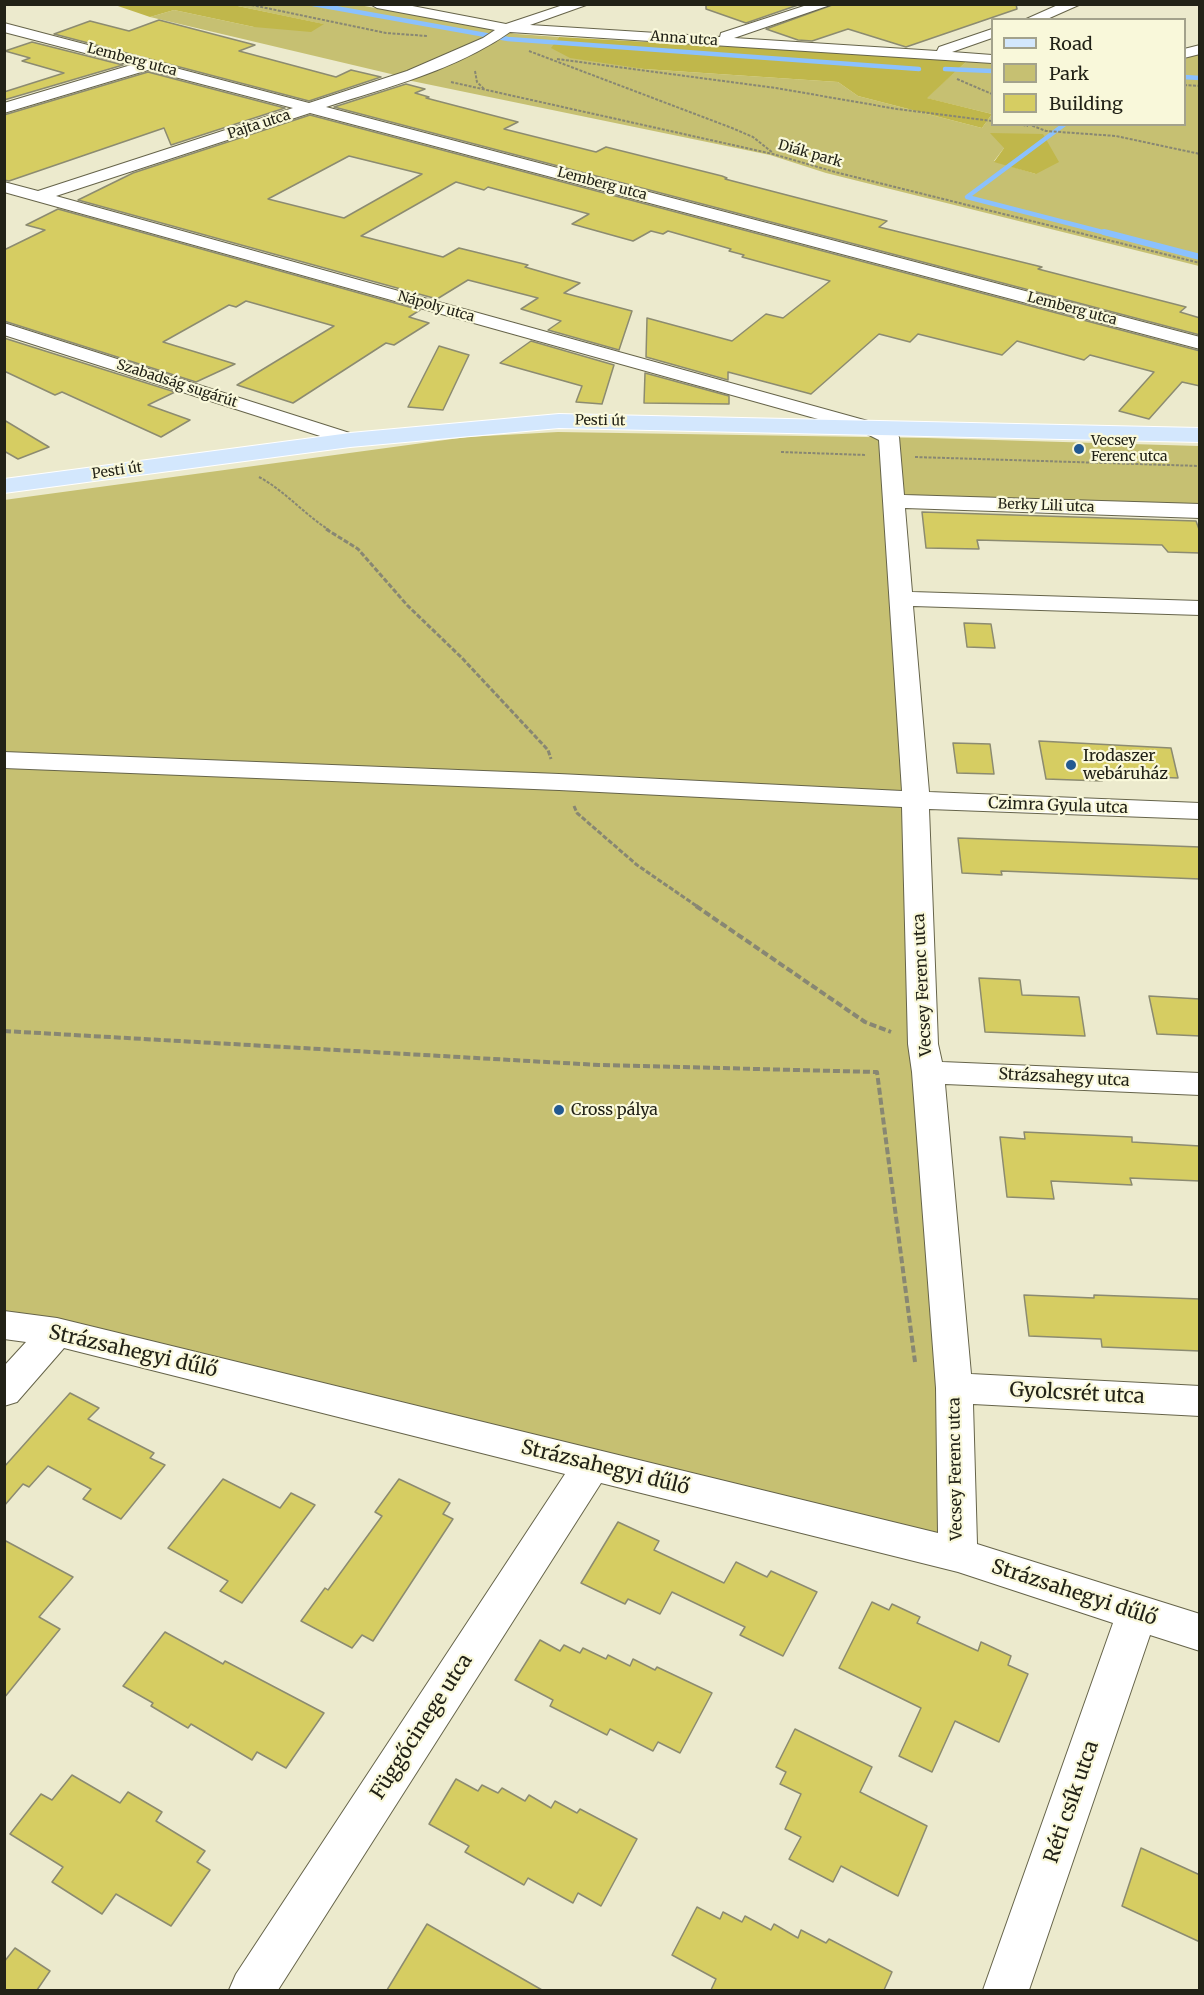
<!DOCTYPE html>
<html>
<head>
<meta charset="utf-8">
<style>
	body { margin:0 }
	#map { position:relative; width:1204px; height:1995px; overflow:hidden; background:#eceacd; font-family:Merriweather,serif }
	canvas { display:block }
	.frame { position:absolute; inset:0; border:6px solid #222217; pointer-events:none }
	.legend { position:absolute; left:991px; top:18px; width:195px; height:108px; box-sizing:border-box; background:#f9f8da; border:2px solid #a3a28c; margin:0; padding:8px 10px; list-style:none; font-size:18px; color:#222217 }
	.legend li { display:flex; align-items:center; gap:12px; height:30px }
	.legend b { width:30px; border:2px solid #a3a28c }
</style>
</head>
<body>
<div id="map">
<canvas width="1204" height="1995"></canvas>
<div class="frame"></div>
<ul class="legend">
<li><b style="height:8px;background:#d3e7fd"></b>Road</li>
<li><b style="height:16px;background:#c6c072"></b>Park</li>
<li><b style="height:16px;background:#d6cd62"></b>Building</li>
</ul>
</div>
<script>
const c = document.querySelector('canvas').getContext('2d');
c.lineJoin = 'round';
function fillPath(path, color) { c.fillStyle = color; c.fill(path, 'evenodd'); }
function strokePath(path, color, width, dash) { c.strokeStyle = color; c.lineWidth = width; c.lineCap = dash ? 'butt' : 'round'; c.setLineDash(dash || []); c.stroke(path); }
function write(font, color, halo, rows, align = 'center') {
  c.font = font + ' Merriweather,serif'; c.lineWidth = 4.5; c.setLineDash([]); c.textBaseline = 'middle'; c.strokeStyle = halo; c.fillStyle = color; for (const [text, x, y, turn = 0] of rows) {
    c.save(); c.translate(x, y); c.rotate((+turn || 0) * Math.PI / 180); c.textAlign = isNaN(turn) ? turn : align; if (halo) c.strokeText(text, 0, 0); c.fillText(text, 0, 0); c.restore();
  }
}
fillPath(new Path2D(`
	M233 5H359L517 34 559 37 552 48 644 69 838 82 858 96 982 128 992 114V124H1184L1185 59 1199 53V266L826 173 770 155 407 80 391 74 150 17 174 10 254 27 323 24ZM1004 148 1036 174 994 161Z
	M968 60 992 62V114L926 98Z
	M558 432 927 438 1199 446V511L894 501 958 1555 5 1325 4 500 467 437Z`), '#c6c072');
fillPath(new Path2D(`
	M115 5H233L324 24 311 32 254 27 174 10 150 17Z
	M559 37 968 60 927 98 992 114 982 128 858 96 838 82 644 69 570 58 551 48Z
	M990 133 1043 134 1059 162 1036 174 994 162 1004 148Z`), '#c0b74b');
strokePath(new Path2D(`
	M313 4 508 39 919 69
	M945 69 992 71
	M1184 77 1200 78
	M1065 124 967 197 1110 234`), '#8bc1fe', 4.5);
strokePath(new Path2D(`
	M1104 232 1200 257`), '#8bc1fe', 6);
const building = new Path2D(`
	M706 4H801L746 23 706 9Z
	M835 4H1016L1017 9 906 47 848 29 812 41 798 40 766 29Z
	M159 20 255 45 239 51 336 77 351 70 381 77 309 101 54 34 90 21 129 31Z
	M32 42 123 65 4 100V92L64 73 22 61 30 58 5 51Z
	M148 72 285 108 171 145 164 128 9 181 4 180V115Z
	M406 84 425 89 415 93 429 97 426 98 518 122 504 129 596 152 606 147 722 176 727 178 725 179 887 221 879 227 1042 267 1038 269 1186 307 1180 312 1200 318V335L334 107Z
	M310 115 1200 351V386L1182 382 1149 419 1119 411 1154 372 1090 355 1084 360 1017 341 1002 355 918 334 910 342 879 334 811 394 728 372V380L646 357 647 318 732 341 766 314 783 318 830 281 742 257 744 255 729 251 731 249 668 231 663 234 651 231 633 241 572 224 589 214 488 187 484 190 456 182 361 236 443 257 459 248 528 265 525 267 580 283 564 293 632 311 619 350 548 330 561 321 521 309 538 298 468 280 437 299 78 200 133 173ZM349 156 422 174 344 218 268 199Z
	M58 209 420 310 409 317 429 323 394 345 386 343 293 403 237 385 334 326 246 301 236 307 229 305 163 342 235 364 196 382 4 321V250L45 230 26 225Z
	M4 338 175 392 148 405 190 420 161 437 62 392 55 395 4 371Z
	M531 341 614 365 602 404 576 402 582 386 500 363Z
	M439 346 469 355 443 410 408 407Z
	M645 373 729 396V404L644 403Z
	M4 420 49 447 18 459 4 451Z
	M922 512 1196 521 1200 532V553L1168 552 1162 545 977 540 979 549 926 548Z
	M964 623 991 624 995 648 967 647Z
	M1039 741 1171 748 1178 778 1101 775 1102 781 1046 779Z
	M953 743 990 744 994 774 957 773Z
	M958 838 1200 847V879L1001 871 1002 875 962 873Z
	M979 978 1020 980 1022 995 1079 997 1085 1036 985 1032Z
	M1149 996 1200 999V1036L1157 1034Z
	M1024 1132 1132 1137V1142L1200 1146V1181L1130 1178 1132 1185 1051 1181 1054 1199 1007 1197 1000 1137 1025 1139Z
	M1024 1295 1094 1298V1295L1200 1299V1351L1102 1347 1101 1339 1029 1336Z
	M70 1393 99 1408 88 1419 154 1453 150 1458 165 1465 121 1519 83 1499 91 1489 48 1466 29 1487 23 1484 4 1506V1467Z
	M223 1479 280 1508 291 1493 315 1505 242 1603 220 1591 228 1581 168 1548Z
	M399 1479 450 1503 443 1514 453 1519 373 1641 362 1635 352 1648 301 1621 325 1588 328 1590 382 1516 375 1512Z
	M618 1522 659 1541 654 1550 724 1583 736 1562 767 1577 771 1571 817 1592 783 1656 740 1635 745 1627 672 1592 660 1614 628 1599 625 1604 581 1583Z
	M4 1540 73 1577 39 1617 60 1629 4 1698Z
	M872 1602 889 1610 892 1604 920 1617 917 1623 978 1651 981 1642 1011 1656 1008 1665 1028 1674 999 1742 955 1721 932 1772 899 1756 921 1708 839 1668Z
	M165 1632 223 1664 225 1661 324 1713 286 1768 257 1752 252 1760 191 1724 188 1728 151 1706 153 1703 123 1686Z
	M540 1640 560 1651 564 1645 580 1653 583 1648 606 1659 608 1655 630 1666 633 1659 655 1670 657 1667 712 1693 680 1753 658 1742 653 1751 610 1729 607 1735 550 1706 553 1700 515 1680Z
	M795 1729 872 1767 860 1792 927 1826 898 1896 841 1866 833 1882 789 1859 801 1837 785 1829 801 1794 780 1784 786 1772 776 1767Z
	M72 1775 120 1803 128 1792 162 1812 156 1821 205 1851 197 1862 210 1870 171 1926 116 1894 102 1914 52 1882 63 1867 10 1834 41 1794 52 1800Z
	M456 1779 478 1791 482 1785 498 1793 502 1788 525 1801 529 1795 551 1808 555 1801 577 1813 580 1809 637 1839 601 1906 578 1893 573 1903 528 1878 524 1885 465 1852 469 1846 429 1824Z
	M1141 1848 1200 1875V1942L1122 1906Z
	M697 1907 720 1919 723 1912 742 1922 745 1916 771 1930 774 1924 798 1938 801 1930 826 1943 829 1939 892 1972 884 1990H711L716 1979 672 1955Z
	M427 1924 542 1990H387Z
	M15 1948 50 1971 37 1990H4V1962Z`);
fillPath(building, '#d6cd62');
strokePath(building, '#8c8b70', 1.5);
const minor = new Path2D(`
	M370 4H402L506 24 566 4H589L530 25 720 37 721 33 810 4H833L734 38 937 51 939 47 992 29V38L952 52 992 55V63L510 32C456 70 388 87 326 107L1200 337V349L310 113 56 196 875 423 896 433 899 437 904 495 1200 504V518L905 508 912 592 1200 601V615L913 606 929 792 1200 803V819L929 809 938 1044 942 1062 1200 1073V1095L945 1084 971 1374 1200 1386V1416L973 1404 977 1544 1200 1614V1651L1150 1635 1029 1990H983L1113 1623 958 1572 601 1483 278 1990H229L236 1974 565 1474 64 1348 17 1402 4 1406V1366L26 1342 4 1339V1311L57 1318 938 1533 936 1388 912 1072 908 1044 902 807 559 790 4 768V752L559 774 902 791 879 440 861 431 4 192V182L38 191 293 108 148 70 4 113V103L131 65 4 32V23L309 103 407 71 483 38 495 30 377 8Z
	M1060 4H1081L1045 20H1024Z
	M1200 45V54L1184 58V49Z
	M4 323 356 435 359 439 356 443 349 445 342 443 4 335Z`);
const major = new Path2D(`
	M559 414 1200 428V442L559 428 350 447 4 493V479L350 433Z`);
strokePath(minor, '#66644a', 2);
strokePath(major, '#fff', 2);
strokePath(new Path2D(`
	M247 4 386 33 427 36
	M529 51 732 128 753 137 773 153
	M557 59 776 88 897 109 992 121
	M475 71 477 82 485 90
	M957 79 992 94
	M451 82 773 154 835 172 1200 263
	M1184 85 1200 86
	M1018 124 1028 126
	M1028 124 1046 131 1116 136 1200 154
	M781 452 866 455
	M915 457 1200 466
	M259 477C285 491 304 514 329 530`), '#888773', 2, [3, 1.5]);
strokePath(new Path2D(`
	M326 529 358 549 407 605 462 658 548 750 551 759
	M574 806 577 813 637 865 698 907`), '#888773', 3, [5, 2]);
strokePath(new Path2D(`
	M696 906 865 1022 891 1032
	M4 1031 599 1065 877 1072 915 1362`), '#888773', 4, [7, 3]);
fillPath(minor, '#fff');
fillPath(major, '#d3e7fd');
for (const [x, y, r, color] of [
	[1079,449,6,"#225991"],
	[1071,765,6,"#225991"],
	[559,1110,6,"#225991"]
]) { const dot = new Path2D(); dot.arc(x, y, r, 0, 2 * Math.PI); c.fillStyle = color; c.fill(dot); strokePath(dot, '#f9f8da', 2); }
write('14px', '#222217', '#f9f8da', [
	["Anna utca",684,39,4],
	["Lemberg utca",132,60,15],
	["Pajta utca",259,125,-18],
	["Diák park",810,154,16],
	["Lemberg utca",602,184,15],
	["Nápoly utca",436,307,16],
	["Lemberg utca",1072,309,15],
	["Szabadság sugárút",177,384,18],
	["Pesti út",600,421,1],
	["Pesti út",117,471,-8],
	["Berky Lili utca",1046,506,2]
]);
write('14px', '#222217', '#f9f8da', [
	["Vecsey",1091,441],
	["Ferenc utca",1091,457]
], 'left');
write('16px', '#222217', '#f9f8da', [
	["Irodaszer",1083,756],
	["webáruház",1083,774],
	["Cross pálya",571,1110]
], 'left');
write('16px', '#222217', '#f9f8da', [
	["Czimra Gyula utca",1058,806,2],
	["Vecsey Ferenc utca",923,985,-93],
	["Strázsahegy utca",1064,1078,3],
	["Vecsey Ferenc utca",956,1469,-91]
]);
write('20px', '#222217', '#f9f8da', [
	["Strázsahegyi dűlő",133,1352,13],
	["Gyolcsrét utca",1077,1394,3],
	["Strázsahegyi dűlő",605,1468,14],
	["Strázsahegyi dűlő",1074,1593,18],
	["Függőcinege utca",422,1727,-57],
	["Réti csík utca",1072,1802,-71]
]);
</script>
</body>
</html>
